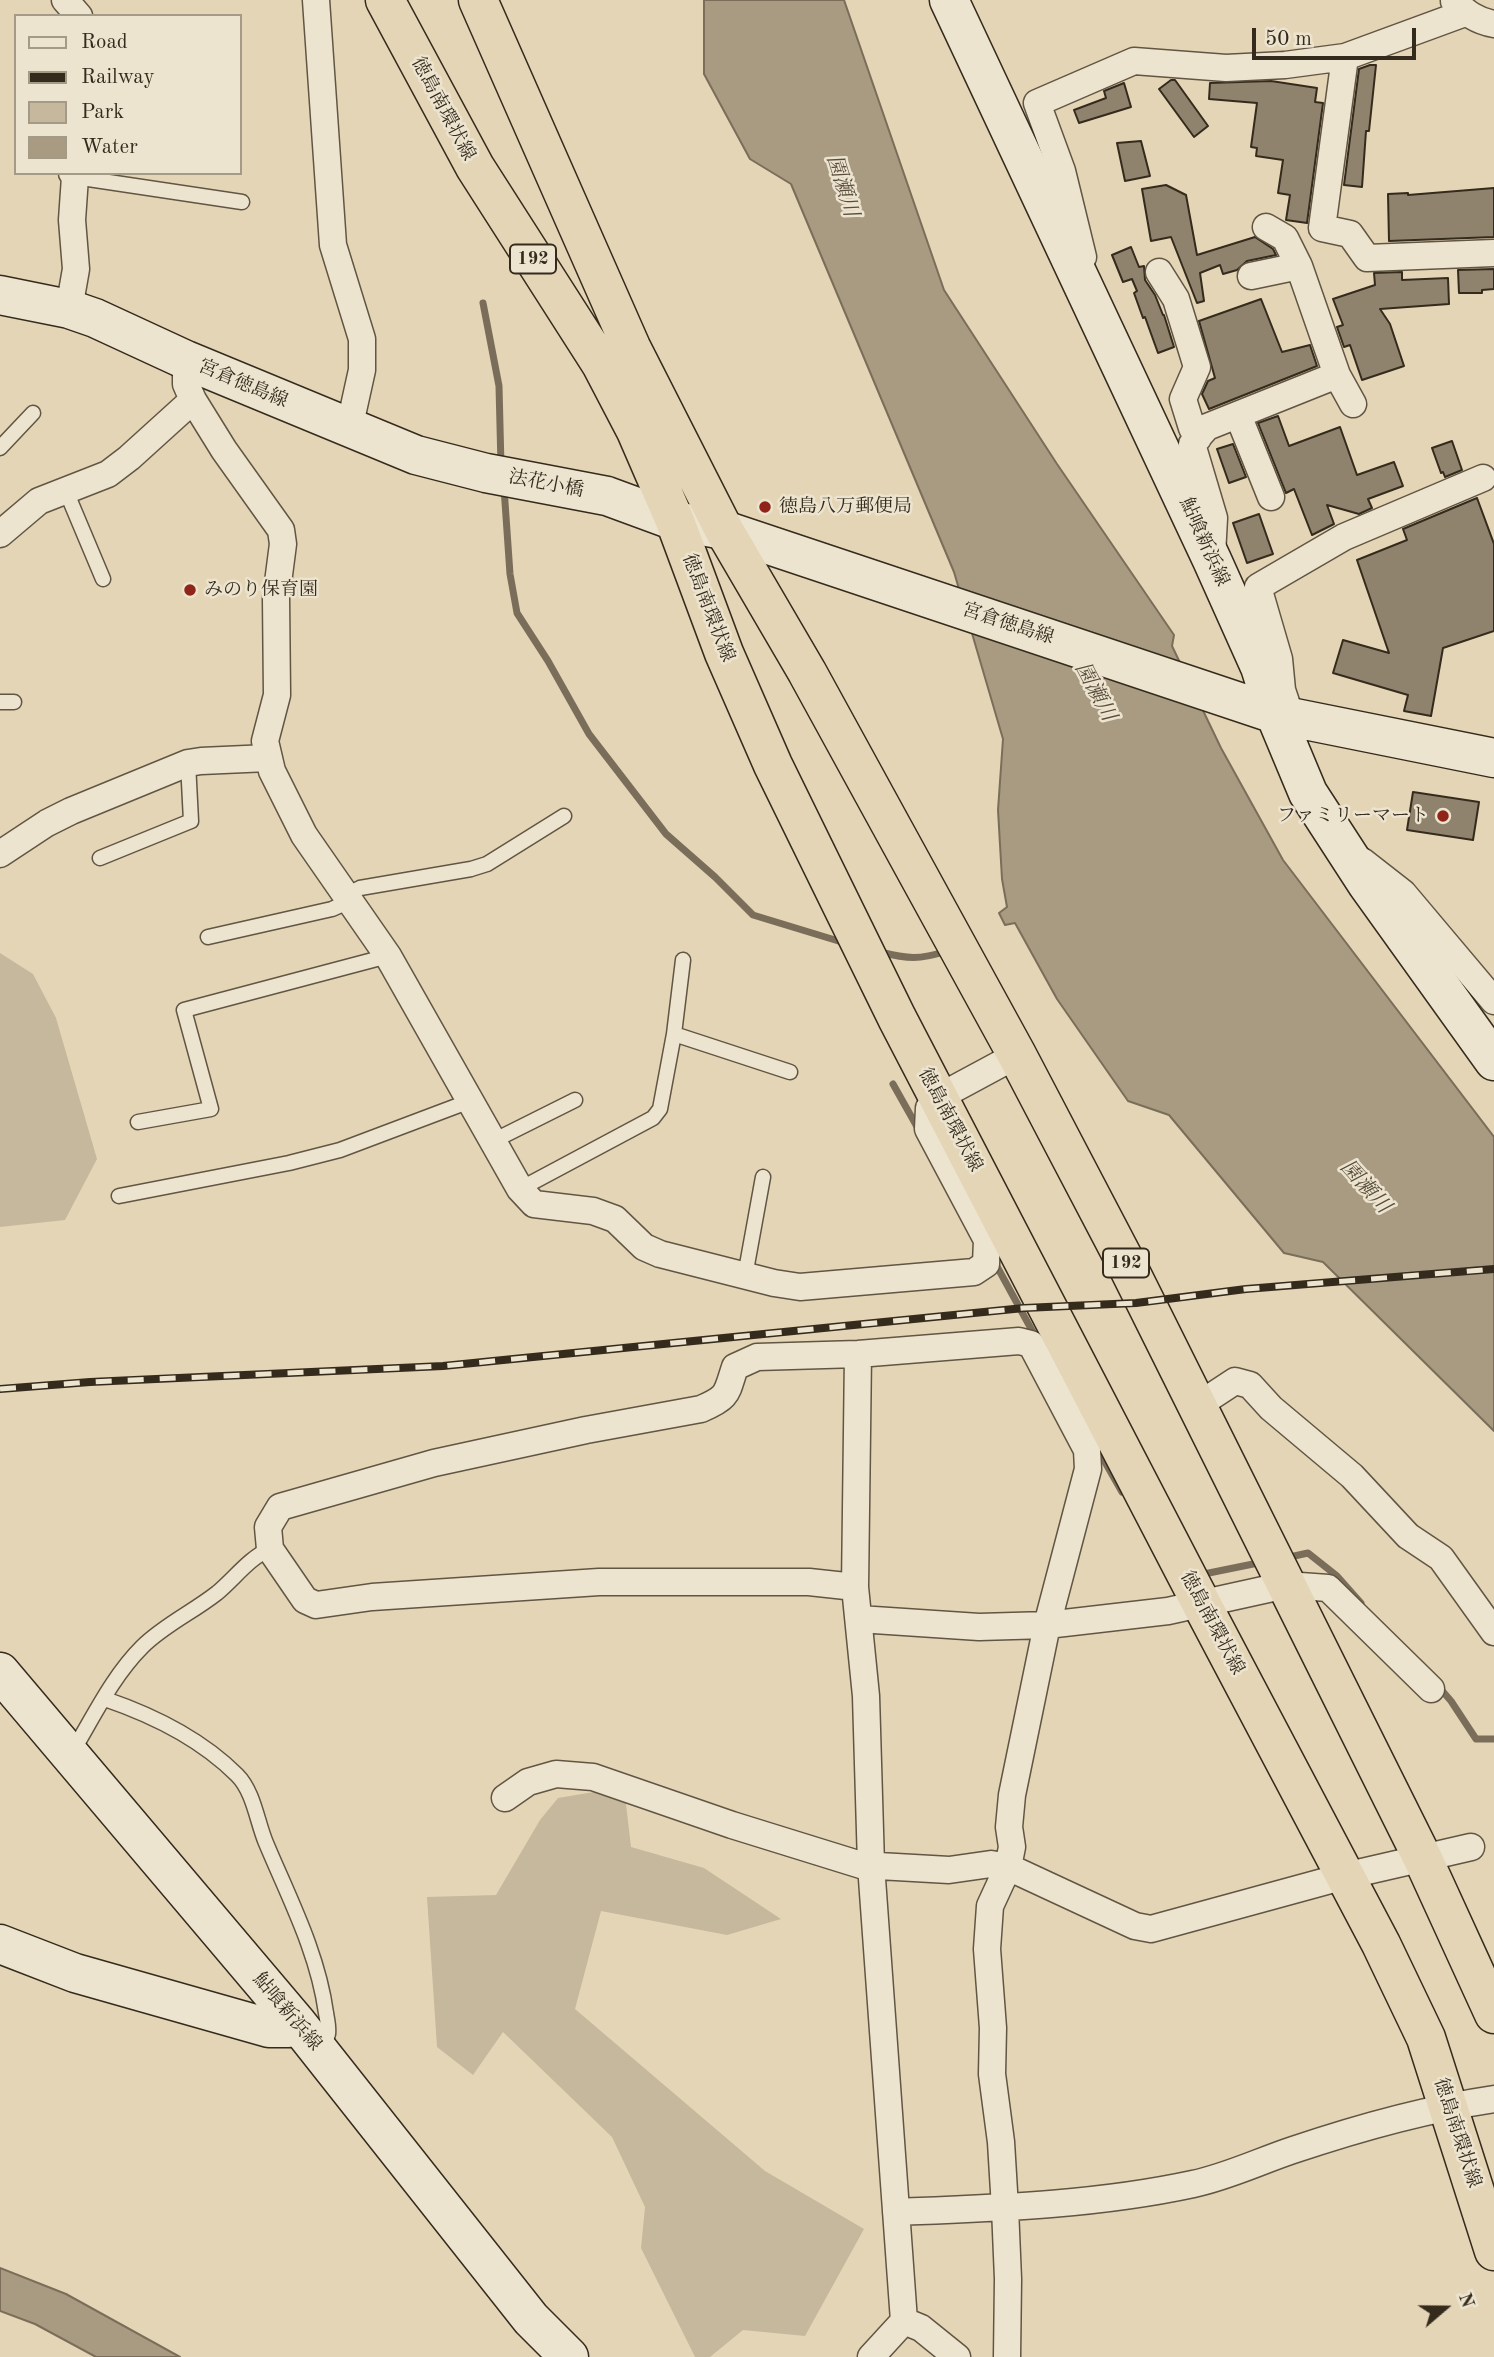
<!DOCTYPE html>
<html>
<head>
<meta charset="utf-8">
<style>
	body { margin:0 }
	#map { position:relative; width:1494px; height:2357px; overflow:hidden; background:#e4d5b6; font-family:"Old Standard TT",serif }
	canvas { display:block }
	.legend { position:absolute; left:14px; top:14px; width:228px; height:161px; box-sizing:border-box; background:#ede4d0; border:2px solid #a39a88; margin:0; padding:9px 12px; list-style:none; font-size:21px; color:#352b1d }
	.legend li { display:flex; align-items:center; gap:14px; height:35px }
	.legend b { width:35px; border:2px solid #a39a88 }
	.north { position:absolute; left:1410px; top:2273px; width:70px; height:70px; -webkit-text-stroke:5px #ede4d0; paint-order:stroke; rotate:70deg; font-size:19px; font-weight:700; line-height:28px; text-align:center; color:#352b1d }
	.north::after { content:''; display:block; margin:auto; width:24px; height:32px; background:#352b1d; clip-path:polygon(50% 0,100% 100%,50% 72%,0 100%) }
	.scale { position:absolute; left:1252px; top:28px; width:164px; height:32px; box-sizing:border-box; border:4px solid #352b1d; border-top:0; padding-left:9px; font-size:21px; line-height:24px; white-space:nowrap; color:#352b1d; -webkit-text-stroke:5px #ede4d0; paint-order:stroke }
</style>
</head>
<body>
<div id="map">
<canvas width="1494" height="2357"></canvas>
<ul class="legend">
<li><b style="height:9px;background:#ede4d0"></b>Road</li>
<li><b style="height:9px;background:#352b1d"></b>Railway</li>
<li><b style="height:19px;background:#c6b89c"></b>Park</li>
<li><b style="height:19px;background:#a89b82"></b>Water</li>
</ul>
<div class="north">N</div>
<div class="scale">50 m</div>
</div>
<script>
const c = document.querySelector('canvas').getContext('2d');
c.lineJoin = 'round';
function fillPath(path, color) { c.fillStyle = color; c.fill(path, 'evenodd'); }
function strokePath(path, color, width, dash) { c.strokeStyle = color; c.lineWidth = width; c.lineCap = dash ? 'butt' : 'round'; c.setLineDash(dash || []); c.stroke(path); }
function write(font, color, halo, rows, align = 'center') {
  c.font = font + ' "Old Standard TT","Noto Serif JP",serif'; c.lineWidth = 5; c.setLineDash([]); c.textBaseline = 'middle'; c.strokeStyle = halo; c.fillStyle = color; for (const [text, x, y, turn = 0] of rows) {
    c.save(); c.translate(x, y); c.rotate((+turn || 0) * Math.PI / 180); c.textAlign = isNaN(turn) ? turn : align; if (halo) c.strokeText(text, 0, 0); c.fillText(text, 0, 0); c.restore();
  }
}
fillPath(new Path2D(`
	M0 953 33 974 56 1018 97 1159 65 1220 0 1227Z
	M624 1787 631 1847 704 1868 781 1919 727 1935 601 1911 575 2009 765 2171 864 2229 805 2336 743 2330 710 2357H695L641 2248 645 2207 612 2137 503 2032 473 2075 437 2047 427 1897 496 1895 540 1820 558 1798Z`), '#c6b89c');
const water = new Path2D(`
	M704 0H844L944 290 1057 464 1174 635 1172 646 1221 748 1283 860 1494 1137V1431L1323 1262 1284 1253 1169 1115 1128 1101 1057 999 1015 923 1005 925 999 913 1007 907 1002 879 998 810 1003 739 954 572 791 184 750 159 704 74Z
	M0 2268 66 2294 180 2357H96L35 2324 0 2311Z`);
fillPath(water, '#a89b82');
strokePath(water, '#7a6e5a', 2);
strokePath(new Path2D(`
	M483 303 499 386 501 466
	M504 488 510 574 517 613 548 661 589 734 666 834 715 877 753 915 845 943
	M880 952C908 959 919 960 947 951
	M893 1084 920 1132
	M994 1261 1035 1336
	M1097 1448 1122 1492
	M1285 1558 1308 1553 1337 1576 1361 1603
	M1199 1575 1263 1562
	M1438 1686 1451 1701 1476 1739H1494`), '#7a6e5a', 7);
const building = new Path2D(`
	M1370 65H1376L1369 131H1366L1362 187 1344 185 1359 69Z
	M1171 80H1175L1208 126 1194 137 1159 89Z
	M1271 81 1317 88 1315 102 1323 103 1307 223 1286 220 1290 195 1278 193 1283 160 1256 156 1257 148 1251 147 1257 103 1209 99 1210 83Z
	M1124 83 1131 107 1079 123 1074 110 1106 98 1104 91Z
	M1141 141 1150 176 1125 181 1117 143Z
	M1166 185 1186 195 1197 255 1255 237 1273 249 1276 255 1247 261 1237 270 1223 274 1220 265 1200 273 1204 301 1197 303 1171 237 1151 241 1142 189Z
	M1494 188V237L1389 241 1388 194 1408 193V195Z
	M1131 247 1139 267 1144 266 1145 280 1155 295 1163 315H1164L1174 347 1158 353 1145 317 1143 318 1134 293 1137 291 1132 279 1123 282 1112 255Z
	M1494 269V289L1482 290V293H1459L1458 270Z
	M1402 272V280L1448 278 1449 304 1380 309 1390 324 1404 366 1362 380 1350 345 1344 347 1337 327 1343 325 1333 299 1375 285 1374 273Z
	M1261 299 1282 352 1310 345 1317 366 1209 409 1202 394 1208 381 1215 378 1199 321Z
	M1278 416 1289 446 1340 427 1357 475 1394 462 1403 486 1368 499 1372 508 1359 514 1327 505 1334 524 1312 535 1294 489 1286 493 1258 423Z
	M1452 441 1462 470 1445 477 1443 472 1441 473 1432 448Z
	M1233 444 1246 477 1229 483 1217 449Z
	M1477 498 1494 544V631L1443 648 1431 716 1404 711 1408 695 1333 673 1343 640 1389 653 1357 560 1407 540 1403 529Z
	M1259 514 1273 554 1247 563 1233 523Z
	M1413 792 1479 802 1473 840 1407 830Z`);
fillPath(building, '#90836d');
strokePath(building, '#352b1d', 2);
const lane = new Path2D(`
	M75 177 242 202
	M0 448 33 413
	M66 491 103 579
	M0 702H14
	M100 858 191 821 188 763
	M346 895 360 888 471 869 487 864 564 816
	M208 937 332 909 350 901
	M674 1034 683 960
	M138 1122 211 1109 184 1010 388 956
	M493 1141 575 1100
	M520 1189 653 1118 660 1109 674 1034 790 1072
	M119 1196 289 1163 340 1150 470 1101
	M745 1276 763 1177
	M105 1699C152 1715 201 1739 237 1775 254 1792 257 1822 266 1843 289 1898 318 1953 326 2013 327 2019 329 2027 328 2034 327 2038 324 2044 322 2048
	M71 1754C93 1718 112 1677 142 1647 164 1625 193 1612 217 1593 235 1578 249 1558 270 1549`);
const street = new Path2D(`
	M65 0 79 16
	M316 0 333 245 362 339V370L349 429
	M1454 1C1466 13 1477 21 1494 24
	M1345 57 1322 228 1350 234 1367 258 1494 253
	M1266 227 1285 238 1299 266
	M1083 257 1062 171 1037 103 1134 61 1226 68 1285 65 1345 57 1465 13
	M1159 272 1176 299 1197 367 1183 399 1192 428 1198 438
	M69 309 76 269 72 220 75 177 72 173
	M1337 375 1353 404
	M193 400 224 450 281 530 283 544 276 598 277 695 265 741 272 771 304 835 388 956 520 1189 534 1204 593 1211 615 1219 644 1247 660 1254 774 1283 800 1287 974 1272 986 1264 987 1240 928 1129 929 1108 939 1097 1017 1055
	M1238 415 1271 497
	M0 534 39 501 108 474 129 458 193 400 186 384V360
	M1212 555 1214 518 1192 444 1207 427 1337 375 1299 266 1251 276
	M1286 702 1282 690 1279 659 1258 587 1344 537 1483 478
	M0 854 47 823 71 811 188 763 201 761 268 758
	M1362 861 1403 893 1494 1001
	M858 1354 855 1587 866 1696 871 1865 904 2321 871 2357
	M1197 1406 1235 1381 1250 1385 1271 1408 1352 1476 1408 1536 1441 1558 1494 1632
	M855 1587 809 1582H599L372 1597 316 1605 305 1600 270 1549 268 1527 280 1507 434 1463 586 1430 701 1409C729 1397 726 1394 735 1367L757 1357 858 1354 1019 1341 1031 1344 1087 1450 1088 1469 1047 1625 1012 1795 1009 1827 1012 1847 1008 1867 990 1906 987 1949 993 2028 992 2074 1001 2142 1005 2208 1008 2279 1007 2357
	M859 1619 979 1627 1047 1625 1168 1611 1286 1585 1328 1588 1431 1689
	M505 1798 528 1782 556 1774 593 1777 732 1825 861 1865 949 1870 991 1864 1008 1867 1135 1926 1151 1929 1345 1876 1471 1847
	M896 2212C995 2208 1096 2205 1193 2184 1227 2177 1260 2161 1293 2150 1358 2128 1426 2109 1494 2099
	M904 2321 921 2328 957 2357`);
const secondary = new Path2D(`
	M949 0 1212 560 1260 667 1275 714 1308 793 1367 884 1494 1061
	M0 295 69 309 95 318 186 360 416 455 486 473 607 496 675 521 724 530 1275 714 1494 758
	M0 1672 297 2023 531 2319 569 2357
	M0 1944 75 1973 269 2028H289L297 2023`);
const highway = new Path2D(`
	M385 0 475 167 601 364 636 431 675 521 724 653 773 765 897 1018 1201 1603 1381 1944 1426 2038 1494 2251
	M478 0 631 347 724 530 807 672 1017 1055 1126 1263 1423 1859 1494 2014`);
strokePath(lane, '#615643', 17);
strokePath(street, '#615643', 29);
strokePath(secondary, '#352b1d', 41);
strokePath(highway, '#352b1d', 41);
strokePath(lane, '#ede4d0', 14);
strokePath(street, '#ede4d0', 26);
strokePath(secondary, '#ede4d0', 38);
strokePath(highway, '#e4d5b6', 38);
const rail = new Path2D(`
	M0 1389 90 1382 443 1366 1024 1308 1136 1303 1246 1289 1494 1269`);
strokePath(rail, '#352b1d', 8);
strokePath(rail, '#ede4d0', 5, [16]);
for (const [x, y, r, color] of [
	[765,507,7,"#8f2418"],
	[190,590,7,"#8f2418"],
	[1443,816,7,"#8f2418"]
]) { const dot = new Path2D(); dot.arc(x, y, r, 0, 2 * Math.PI); c.fillStyle = color; c.fill(dot); strokePath(dot, '#ede4d0', 2.5); }
for (const [x, y, w] of [
	[533,259,46],
	[1126,1263,46]
]) { const box = new Path2D(); box.roundRect(x - w / 2, y - 14.5, w, 29, 5); c.fillStyle = '#ede4d0'; c.fill(box); strokePath(box, '#352b1d', 2); }
write('bold 18px', '#352b1d', null, [
	["192",533,259],
	["192",1126,1263]
]);
write('19px', '#352b1d', '#ede4d0', [
	["徳島南環状線",443,109,62],
	["宮倉徳島線",243,384,23],
	["法花小橋",546,484,11],
	["鮎喰新浜線",1204,542,66],
	["徳島南環状線",708,608,69],
	["宮倉徳島線",1008,624,18],
	["徳島南環状線",950,1120,62],
	["徳島南環状線",1212,1623,62],
	["鮎喰新浜線",287,2012,50],
	["徳島南環状線",1457,2133,72]
]);
write('19px', '#352b1d', '#ede4d0', [
	["徳島八万郵便局",779,507],
	["みのり保育園",204,590],
	["ファミリーマート",1429,816,"right"]
], 'left');
write('italic 21px', '#584d3b', '#ede4d0', [
	["園瀬川",842,186,73],
	["園瀬川",1095,692,62],
	["園瀬川",1365,1187,48]
]);
</script>
</body>
</html>
